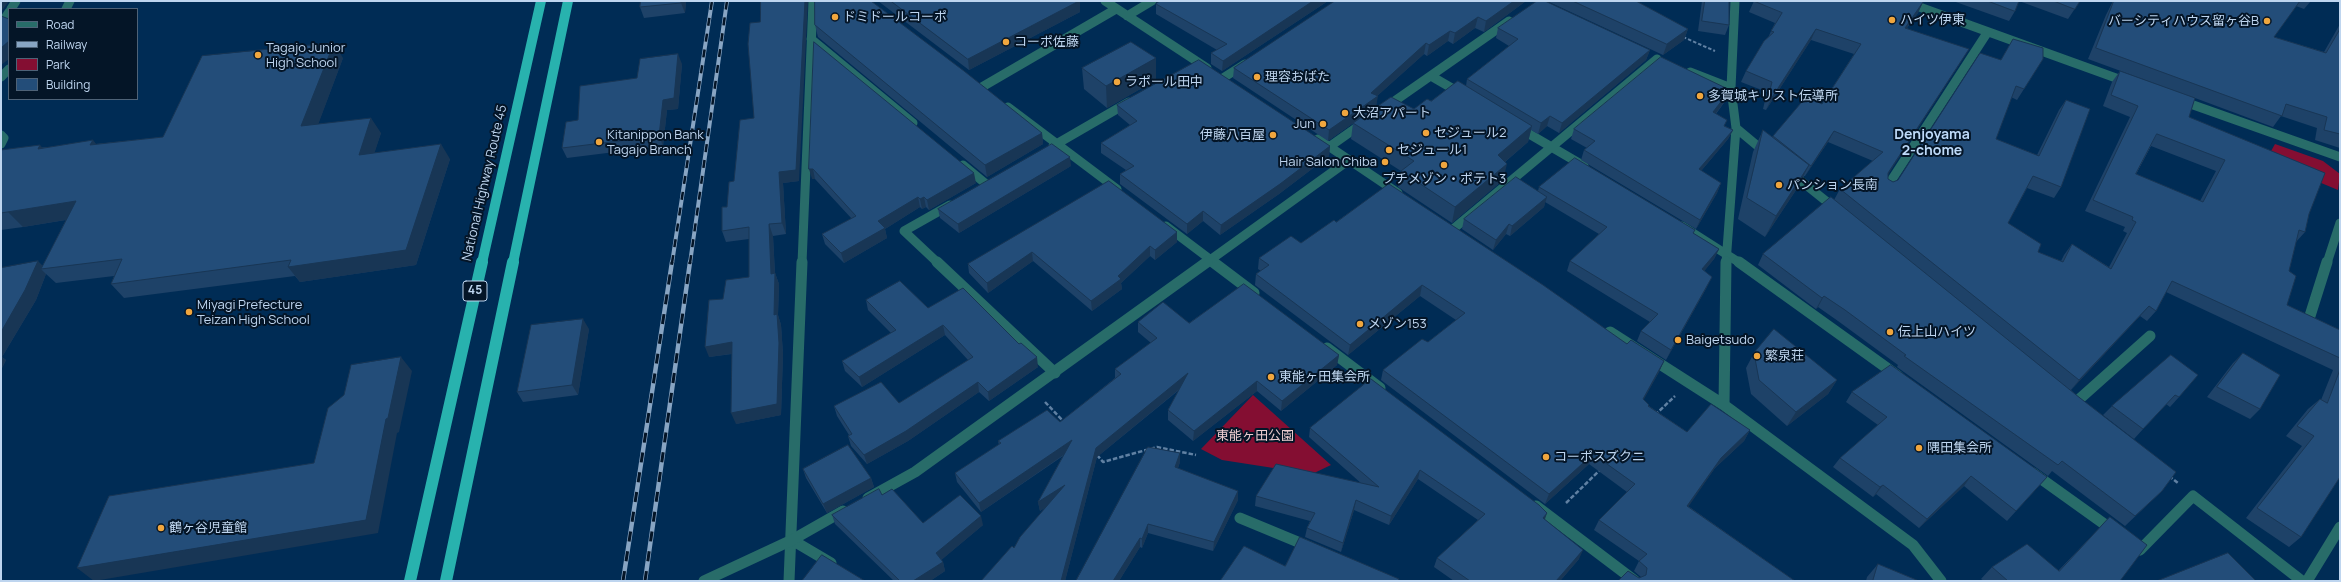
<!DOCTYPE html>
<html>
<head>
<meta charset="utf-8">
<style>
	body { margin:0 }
	#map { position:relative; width:2341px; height:582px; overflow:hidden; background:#002c55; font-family:Manrope,sans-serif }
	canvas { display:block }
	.frame { position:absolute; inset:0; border:2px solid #bed5ef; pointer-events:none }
	.legend { position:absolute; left:8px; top:8px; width:130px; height:92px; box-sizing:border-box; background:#041527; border:1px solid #4e6277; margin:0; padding:5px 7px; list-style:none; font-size:12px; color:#bed5ef }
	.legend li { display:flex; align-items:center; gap:8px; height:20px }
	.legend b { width:20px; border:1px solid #4e6277 }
</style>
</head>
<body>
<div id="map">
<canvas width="2341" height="582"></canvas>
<div class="frame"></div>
<ul class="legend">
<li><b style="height:5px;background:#286c69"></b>Road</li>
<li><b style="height:5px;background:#88a5c3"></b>Railway</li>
<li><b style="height:11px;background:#840e32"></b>Park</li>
<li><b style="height:11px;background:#234d79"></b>Building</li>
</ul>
</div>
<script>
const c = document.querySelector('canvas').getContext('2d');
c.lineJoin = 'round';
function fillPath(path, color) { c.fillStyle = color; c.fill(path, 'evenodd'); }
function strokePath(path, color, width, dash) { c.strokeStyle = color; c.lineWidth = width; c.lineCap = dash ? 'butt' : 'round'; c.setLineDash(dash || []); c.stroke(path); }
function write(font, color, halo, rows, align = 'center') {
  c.font = font + ' Manrope,"Noto Sans JP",sans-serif'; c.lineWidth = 4; c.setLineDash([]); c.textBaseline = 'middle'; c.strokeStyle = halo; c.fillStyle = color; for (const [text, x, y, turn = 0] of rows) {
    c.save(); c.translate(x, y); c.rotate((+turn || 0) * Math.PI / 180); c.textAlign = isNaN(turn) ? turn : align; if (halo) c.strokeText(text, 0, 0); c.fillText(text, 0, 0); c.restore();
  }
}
fillPath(new Path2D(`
	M2275 144 2323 161 2340 174 2338 190 2266 160Z
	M1253 395 1331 465 1312 474 1222 460 1201 449Z`), '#840e32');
strokePath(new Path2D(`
	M1683 37 1715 51`), '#6081a3', 2, [3.5, 2]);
strokePath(new Path2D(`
	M1045 402 1064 422
	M1655 415 1675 396
	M1097 455 1103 462 1157 447 1196 455
	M2169 476 2178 483
	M1566 503 1601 469`), '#6081a3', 2.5, [4.5, 2]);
strokePath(new Path2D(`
	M1105 1 1207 68
	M1903 1 2127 82
	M11 9 16 1
	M66 9 70 1
	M1127 16 1152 1
	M1 24 9 12
	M811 39 913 123
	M1690 72 1731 88
	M1431 76 1462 94
	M1 77 9 69
	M1223 78 1245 64
	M982 87 1116 9
	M2182 101 2340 157
	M1008 107 1117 189
	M1386 107 1509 21
	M1519 128 1584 166
	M1736 128 1766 153
	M1 135 4 138 1 144
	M1318 139 1398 193
	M1053 146 1129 102
	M1329 147 1363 123
	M963 165 986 184
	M1791 173 1836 209
	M1887 187 1987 33
	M1166 226 1215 263
	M1682 226 1740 263
	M1452 230 1657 59
	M802 263 813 1
	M938 263 904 231 950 205
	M1726 263 1736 128 1731 88 1735 1
	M2327 263 2340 223`), '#286c69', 9);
strokePath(new Path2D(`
	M937 262 1055 373
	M1213 262 1254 293
	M1739 262 1898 376
	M2309 319 2327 262
	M1610 332 1724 405 1913 545 1941 581
	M1327 348 1380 388
	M2075 403 2150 336
	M1724 405 1726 262
	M2033 473 2114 531
	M1536 506 1635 581
	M1240 518 1310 547
	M792 540 831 563
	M2135 547 2140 550 2193 496 2302 581
	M789 581 802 262
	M2307 581 2340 527`), '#286c69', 11);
strokePath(new Path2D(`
	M1206 263 1349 160`), '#286c69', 9);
strokePath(new Path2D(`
	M868 498 915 472 1207 262
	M704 581 792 540 843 511`), '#286c69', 11);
strokePath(new Path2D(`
	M482 263 541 1
	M513 263 568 1`), '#28b2ae', 10);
strokePath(new Path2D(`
	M410 581 482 262
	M446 581 513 262`), '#28b2ae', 12);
const railFar1 = new Path2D(`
	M672 263 712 1
	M690 263 727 1`);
const rail = new Path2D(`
	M623 581 672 262
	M645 581 690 262`);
strokePath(railFar1, '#88a5c3', 4);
strokePath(rail, '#88a5c3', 4.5);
strokePath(railFar1, '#041527', 2.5, [8]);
strokePath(rail, '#041527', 3, [10]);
fillPath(new Path2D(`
	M641 1H686L685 13 644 18 640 7Z
	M878 1H1080V12L969 70Z
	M1160 1H1328L1222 71 1211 64V53L1217 50 1156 14V4Z
	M1335 1H1526L1484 32 1475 28 1453 44 1448 41 1427 56 1424 54 1377 96 1376 107 1328 141 1233 78 1234 68Z
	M1547 1H1636L1688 29 1684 40 1663 55Z
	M1702 1H1729V25L1725 35 1698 31Z
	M1754 1 1923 2 1918 13 1907 28 1962 60 1888 174V179L1893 182 1898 180 2001 60 2013 39 2043 59 2017 100 2011 97 1996 139 2037 155 2059 110 2066 100 2061 187 2054 198 2027 188 2008 223 2038 252 2061 261 2064 255 2072 244 2109 267 2127 233 2123 231 2125 227 2085 211 2130 117 2103 106 2112 82 2120 71 2189 96 2088 59 2106 15 2113 1H2311L2304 9 2296 6 2274 37 2324 52 2340 24V148L2315 140 2317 128 2281 116 2273 127 2195 98 2189 117 2309 214 2305 232 2296 242 2289 271 2287 305 2340 330V477L2301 537 2289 547 2246 518 2302 446 2286 436 2308 409 2320 399 2321 400 2333 370 2166 292 2156 311 2147 321 2140 316 2071 390 2162 491 2125 526 2052 471 2048 476 1897 367 1898 365 1838 321 1818 307 1816 309 1758 265 1763 254 1834 200 1840 189 1873 161 1828 142 1805 176H1804L1798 187 1765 237 1738 219 1753 152 1763 130 1772 137 1773 136 1822 104 1854 54 1811 40 1766 110 1763 109 1767 92 1741 82 1746 71 1768 38 1771 31 1775 23 1749 12ZM2151 146 2216 171 2200 201 2136 174Z
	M1953 1H2080L2068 19 2019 1 2015 11 2009 21Z
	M815 25 1042 133 1043 144 987 177 818 37Z
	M1498 28 1650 50 1646 60 1559 133 1547 126 1538 134 1531 130 1528 142 1505 162 1503 180 1452 223 1398 187 1401 171 1351 139 1353 123 1414 109 1466 86 1467 79 1509 46 1496 38Z
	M814 42 976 183 929 210 926 207 922 209 920 207 885 229 887 238 844 263 825 244 822 234 852 219 815 179H812Z
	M343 58 318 124 381 133 374 153 450 159 416 265 300 282 295 276 124 298 111 284 114 276 56 283 46 274 36 300 2 357 6 360 1 370V268L43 266 66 220 23 227 1 230V150L96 144 163 137Z
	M682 64 678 109 667 110 663 146 567 158 562 148 578 120 637 78Z
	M1082 68 1156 80 1107 108 1084 89Z
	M1726 100 1716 114 1725 126 1733 130 1728 139 1701 171 1721 183 1717 193 1696 229 1581 160 1584 150 1587 148 1571 139 1574 129Z
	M1117 105 1330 146 1329 156 1279 194 1220 235 1203 221 1187 234 1120 184V174L1126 170 1101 153V143L1130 125 1118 115Z
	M754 118 799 181 783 183 786 234 773 236 775 273 779 284 778 315 781 325 783 354 781 415 736 424 732 354 709 357 723 299 749 277V239L726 242 722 231 734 181Z
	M1071 166 959 233 940 218 938 209Z
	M1109 181 1177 242 1155 260 1150 256 1121 283 1122 289 1092 311 1033 261 988 293 969 273 968 264Z
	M1539 187 1693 233 1719 249 1714 259 1704 271 1707 287 1666 360 1637 341 1641 331 1650 322 1567 271 1570 261 1599 234 1545 202 1544 207 1510 236 1506 234 1493 250 1462 229 1464 219 1538 191Z
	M1336 222 1627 344 1664 361 1659 372 1643 400 1649 406 1687 432 1750 430 1744 441 1715 468 1688 506 1795 581 1639 578 1641 577 1634 571 1639 561 1594 530 1599 520 1627 492 1589 464 1545 504 1381 380 1383 370 1428 342 1456 320 1420 296 1348 355 1255 285 1256 274 1261 271 1258 269 1259 258 1301 243Z
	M866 300 928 308 1038 367 989 401 979 392 908 441 867 464 851 446 848 436 849 435 837 416 834 406 899 403 968 360 945 335 862 387 845 371 842 361 891 333 868 310Z
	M1138 322 1189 323 1339 355 1337 365 1281 411 1257 391 1193 441 1168 420V410L1179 390 1097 457 1065 581H981L1014 548 1046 507 1040 511 1038 502 1063 456 981 512 957 482 955 473 999 445 998 441 1060 422 1115 378V369L1151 343 1138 332Z
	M589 329 578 395 523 402 517 392Z
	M1754 353 1837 380 1828 394 1787 426 1751 394 1746 368Z
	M2243 353 2260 409 2250 419 2207 397 2233 363Z
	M2171 355 2179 397 2170 407 2166 404 2134 439 2103 415 2112 406Z
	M1371 379 1545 520 1579 559 1560 581H1454L1434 567 1437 558 1478 520 1418 479 1389 525 1354 510 1341 552 1305 537 1307 528 1310 521 1255 506 1256 496 1362 484 1309 437 1310 428Z
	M1852 392 2047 477 2007 521 1964 486 1919 528 1876 494 1873 497 1833 467 1840 458 1878 425 1846 402Z
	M1180 453V462L1178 468 1238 500 1213 551 1148 533 1142 548 1140 547 1119 581H1076Z
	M803 469 871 478 874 487 827 513 806 478Z
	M882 495 923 523 983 525 941 560 943 562 945 571 930 581H894L835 524 832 515Z
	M2110 517 2120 581H1984L1981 579 1992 567 2058 571Z
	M1878 564 1919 581H1866L1867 577Z`), '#1e4268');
fillPath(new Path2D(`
	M1 1H9L1 12Z
	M681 1H686L685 13 681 3Z
	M805 1H808L799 181 783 183 786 234 782 223 779 172Z
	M1079 1H1080V12L969 70 968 59Z
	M1313 1H1328L1222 71 1223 61Z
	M1514 1H1526L1484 32 1486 21Z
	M1923 2 1918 13 1899 38 1905 28Z
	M1478 17 1475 28 1453 44 1455 33Z
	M1688 29 1684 40 1663 55 1667 44Z
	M1816 29 1811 40 1766 110 1771 99Z
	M1450 31 1448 41 1427 56 1429 45Z
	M9 41V59L1 65V48Z
	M334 43 343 58 312 141 301 126Z
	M1426 43 1424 54 1376 97 1378 96 1376 107 1328 141 1329 130Z
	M1969 49 1962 60 1882 184 1888 173Z
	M1650 50 1646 60 1559 133 1562 123Z
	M678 54 682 64 678 109 667 110 663 146 659 136 663 100Z
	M1156 58V80L1107 108 1106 86Z
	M1730 90 1726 100 1709 122 1713 112Z
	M1550 116 1547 126 1538 134 1541 123Z
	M371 118 381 133 369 170 359 155Z
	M1532 126 1528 142 1494 171 1498 155Z
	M1733 130 1728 139 1695 178 1699 169Z
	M1834 131 1828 142 1805 176 1811 166Z
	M1042 133 1043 144 987 177 985 165Z
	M93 140 105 155 90 145Z
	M441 144 450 159 416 265 300 282 288 267Z
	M40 145 53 160 38 149Z
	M1330 146 1329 156 1279 194 1220 235 1221 225Z
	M1070 157 1071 166 959 233 958 224Z
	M1507 164 1503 180 1452 223 1455 207Z
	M1809 165 1798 187 1765 237 1776 216Z
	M809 169H813L815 179H812Z
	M974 173 976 183 929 210 927 200Z
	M1721 183 1717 193 1696 229 1700 220Z
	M918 197 920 207 885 229 887 238 844 263 841 253 878 221Z
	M924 197 926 207 922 209 920 199Z
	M1547 197 1544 207 1510 236 1512 226Z
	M76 201 89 216 23 227 8 212Z
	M1203 211V221L1187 234V224Z
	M769 224 773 236 775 276V273L779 284 778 315 781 325 783 354 781 415 736 424 731 413 774 315 771 274Z
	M1509 224 1506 234 1493 250 1496 240Z
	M1177 232V242L1155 260V250Z
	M1150 246V256L1121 283 1122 289 1092 311 1091 301Z
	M1719 249 1714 259 1698 279 1702 269Z
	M1032 252 1033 261 988 293 987 283Z
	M38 261 45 268 41 269 46 274 36 300 2 357 6 360 1 370V332Z
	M1712 277 1707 287 1666 360 1671 350Z
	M1422 285 1420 296 1348 355 1350 345Z
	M1824 296 1818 307 1816 309 1822 298Z
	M2149 306 2140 316 2071 390 2079 380Z
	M583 319 589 329 578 395 572 385Z
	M943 325 945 335 862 387 859 377Z
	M732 342 737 353 709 357 705 347Z
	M1339 355 1337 365 1281 411 1282 401Z
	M401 357 412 371 399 432 397 433 378 533 94 581 77 568 366 520 386 419Z
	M1037 357 1038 367 989 401 988 392Z
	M1664 361 1659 372 1638 410 1643 399Z
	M1188 373V382L1097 457 1065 581H1061L1096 448Z
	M1837 380 1828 394 1787 426 1796 412Z
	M1257 381V391L1193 441 1194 431Z
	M978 382 979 392 908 441 867 464 864 455Z
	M1750 430 1744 441 1715 468 1682 516 1687 506 1721 458Z
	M1072 440V449L981 512 979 503Z
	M1180 453V462L1175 476V467Z
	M1593 454 1589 464 1545 504 1549 494Z
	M1420 470 1418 479 1389 525 1391 516Z
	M1971 476 1964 486 1919 528 1927 519Z
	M871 478 874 487 827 513 823 504Z
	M1065 485 1066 494 1040 511 1038 502Z
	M1883 485 1876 494 1873 497 1880 487Z
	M1238 491V500L1213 551 1214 542Z
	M1356 500 1354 510 1341 552 1343 543Z
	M1547 513 1544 522 1543 518Z
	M981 516 983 525 939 562 936 553Z
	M1148 524V533L1142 548V539Z
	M1140 538V547L1119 581H1113Z
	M1583 550 1579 559 1560 581H1556Z
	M943 562 945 571 930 581H913Z`), '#183655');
const building = new Path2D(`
	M641 1H681V3L640 7Z
	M761 1H805L796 170 779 172 782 223 769 224 771 274 775 273 774 315 777 314 779 343 777 404 731 413 732 342 705 347 709 300 723 299 726 280 749 277V227L722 231V207H727L729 182 734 181 740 120 754 118 748 44 750 23 760 22Z
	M815 1H871L964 71 1042 133 985 165 815 25Z
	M891 1H1079L968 59Z
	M1160 1H1313L1223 61 1211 53 1227 44 1156 4Z
	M1335 1H1514L1486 21 1478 17 1455 33 1450 31 1429 45 1426 43 1371 93 1378 96 1329 130 1234 68Z
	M1537 1H1545L1650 50 1562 123 1550 116 1541 123 1467 79 1518 39 1498 28Z
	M1573 1H1636L1688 29 1667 44Z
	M1705 1H1729V25L1702 21Z
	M1754 1H1921L1923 2 1905 28 1969 49 1888 173V179L1893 182 1898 180 1980 53 2001 60 2013 39 2043 48V59L2024 89 2016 86 1996 139 2039 156 2066 100 2090 109 2061 187 2033 176 2008 223 2041 244 2038 252 2063 262 2072 244 2111 269 2136 222 2132 220 2133 217 2093 200 2138 106 2111 95 2120 71 2195 98 2189 117 2325 173 2309 214 2305 232 2299 230 2289 271 2296 276 2287 305 2340 330V358L2172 281 2156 311 2149 306 2079 380 1840 189 1883 152 1834 131 1811 166 1773 136 1806 97 1822 104 1861 44 1816 29 1771 99 1768 98 1772 82 1746 71 1764 41 1774 32 1771 31 1782 13ZM2157 134 2225 160 2203 202 2136 174Z
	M1988 1H2019L2015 11Z
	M2054 1H2080L2075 9Z
	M2114 1H2300L2274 37 2326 53 2340 29V134L2324 130 2327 117 2286 104 2282 116 2096 48Z
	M1 16 9 19V41L1 48Z
	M814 42 974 173 927 200 924 197 920 199 918 197 878 221 885 228 841 253 822 234 856 216 813 169H809Z
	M1131 42 1156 58 1106 86 1082 68Z
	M334 43 301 126 371 118 359 155 441 144 406 250 288 267 291 260 111 284 122 259 41 269 76 201 1 213V150L40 145 38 149 93 140 90 145 163 137 202 56Z
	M678 54 674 98 663 100 659 136 562 148 566 122 578 120 580 86 637 78 640 59Z
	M1661 57 1730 90 1713 112 1727 120 1724 126 1733 130 1699 169 1721 183 1700 220 1584 150 1595 141 1574 129Z
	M1199 60 1330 146 1280 184 1221 225 1203 211 1187 224 1120 174 1134 166 1101 143 1137 121 1117 105Z
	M1458 81 1532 126 1498 155 1507 164 1455 207 1401 171 1414 161 1353 123 1391 97 1414 109 1427 99 1431 101Z
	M1763 130 1809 165 1776 216 1747 198Z
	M1052 144 1070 157 958 224 938 209Z
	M1575 158 1695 230 1693 233 1719 249 1702 269 1712 277 1671 350 1641 331 1658 314 1570 261 1607 227 1539 187Z
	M1516 177 1547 197 1512 226 1509 224 1496 240 1464 219Z
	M1109 181 1177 232 1155 250 1150 246 1118 276 1121 279 1091 301 1032 252 987 283 968 264Z
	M1389 184 1543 285 1627 344 1631 340 1664 361 1643 399 1649 405 1648 406 1687 432 1711 404 1750 430 1721 458 1687 506 1795 581H1618L1628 571 1639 578 1646 575 1647 568 1639 561 1647 554 1599 520 1635 484 1593 454 1549 494 1383 370 1422 339 1428 342 1465 313 1422 285 1350 345 1256 274 1269 265 1259 258 1291 236 1301 243 1334 220 1336 222Z
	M1831 197 2080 398 2176 472 2162 491 2135 516 2062 461 2058 465 1904 356 1906 355 1845 310 1824 296 1822 298 1763 254Z
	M38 261 25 290 1 332V268Z
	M900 281 928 308 963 288 1019 344 1021 343 1037 357 988 392 978 382 906 431 864 455 848 436 852 434 834 406 881 382 899 403 973 357 943 325 859 377 842 361 896 330 866 300Z
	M1244 284 1339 355 1282 401 1257 381 1194 431 1168 410 1188 373 1096 448 1061 581H981L1012 546 1014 548 1020 537 1065 485 1038 502 1072 440 979 503 955 473 1001 443 998 441 1047 410 1060 422 1121 374 1115 369 1157 338 1138 322 1163 302 1189 323Z
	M583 319 572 385 517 392 531 325Z
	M1774 329 1837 380 1796 412 1759 380 1754 353Z
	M2243 353 2280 375 2260 409 2217 387Z
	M2171 355 2198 375 2179 397 2175 395 2143 429 2112 406Z
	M401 357 388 418 386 419 366 520 77 568 109 496 314 463 328 408 344 395 351 365Z
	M1891 365 2047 477 2016 511 1971 476 1927 519 1883 485 1880 487 1840 458 1887 417 1852 392Z
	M2340 370V477L2301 537 2257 508 2314 436 2297 426 2320 399 2327 403Z
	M1371 379 1539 505 1547 513 1543 518 1583 550 1556 581H1470L1437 558 1485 514 1420 470 1391 516 1356 500 1343 543 1307 528 1315 513 1256 496 1276 464 1379 487 1310 428Z
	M848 445 871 478 823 504 803 469Z
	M1148 447 1180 453 1175 467 1238 491 1214 542 1148 524 1142 539 1140 538 1113 581H1076Z
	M879 489 882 495 892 489 923 523 960 495 981 516 936 553 943 562 913 581H900L832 515Z
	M2110 517 2147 545 2120 581H2008L1992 567 2027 544 2059 571Z
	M1300 537 1399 579 1398 581H1220L1244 546 1285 566Z
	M2228 553 2256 581H2157Z
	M822 555 865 581H802Z
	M1878 564 1919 581H1873Z`);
fillPath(building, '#234d79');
strokePath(building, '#183655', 1);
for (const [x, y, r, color] of [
	[835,17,4,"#f0a63e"],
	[1892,20,4,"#f0a63e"],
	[2267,21,4,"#f0a63e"],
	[1006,42,4,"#f0a63e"],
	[258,55,4,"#f0a63e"],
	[1257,77,4,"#f0a63e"],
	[1117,82,4,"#f0a63e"],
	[1700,96,4,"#f0a63e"],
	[1345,113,4,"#f0a63e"],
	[1323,124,4,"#f0a63e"],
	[1426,133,4,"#f0a63e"],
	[1273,135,4,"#f0a63e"],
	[599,142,4,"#f0a63e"],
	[1389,150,4,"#f0a63e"],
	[1385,162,4,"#f0a63e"],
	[1444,165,4,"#f0a63e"],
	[1779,185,4,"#f0a63e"],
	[189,312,4,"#f0a63e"],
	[1360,324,4,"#f0a63e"],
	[1890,332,4,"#f0a63e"],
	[1678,340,4,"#f0a63e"],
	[1757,356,4,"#f0a63e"],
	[1271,377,4,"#f0a63e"],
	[1919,448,4,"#f0a63e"],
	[1546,457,4,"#f0a63e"],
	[161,528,4,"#f0a63e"]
]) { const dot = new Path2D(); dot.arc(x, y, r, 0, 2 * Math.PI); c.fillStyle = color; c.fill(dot); strokePath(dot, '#041527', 1.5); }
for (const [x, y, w] of [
	[475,291,24]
]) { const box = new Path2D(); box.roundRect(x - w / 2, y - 10, w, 20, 3); c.fillStyle = '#041527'; c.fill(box); strokePath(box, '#bed5ef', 1); }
write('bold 12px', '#bed5ef', null, [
	["45",475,291]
]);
write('13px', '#bed5ef', '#041527', [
	["ドミドールコーポ",843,17],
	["ハイツ伊東",1900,20],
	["バーシティハウス留ヶ谷B",2259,21,"right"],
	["コーポ佐藤",1014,42],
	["Tagajo Junior",266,48],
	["High School",266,63],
	["理容おばた",1265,77],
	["ラポール田中",1125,82],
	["多賀城キリスト伝導所",1708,96],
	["大沼アパート",1353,113],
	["Jun",1315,124,"right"],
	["セジュール2",1434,133],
	["Kitanippon Bank",607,135],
	["Tagajo Branch",607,150],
	["伊藤八百屋",1265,135,"right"],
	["セジュール1",1397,150],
	["Hair Salon Chiba",1377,162,"right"],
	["プチメゾン・ポテト3",1444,179,"center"],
	["パンション長南",1787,185],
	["Miyagi Prefecture",197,305],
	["Teizan High School",197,320],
	["メゾン153",1368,324],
	["伝上山ハイツ",1898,332],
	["Baigetsudo",1686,340],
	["繁泉荘",1765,356],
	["東能ヶ田集会所",1279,377],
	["隅田集会所",1927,448],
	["コーポスズクニ",1554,457],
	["鶴ヶ谷児童館",169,528]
], 'left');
write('13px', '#bed5ef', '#041527', [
	["National Highway Route 45",485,183,-77]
]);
write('13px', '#edcdd0', '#041527', [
	["東能ヶ田公園",1255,436]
]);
write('bold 14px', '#bedaf9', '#041527', [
	["Denjoyama",1932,135],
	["2-chome",1932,151]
]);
</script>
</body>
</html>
